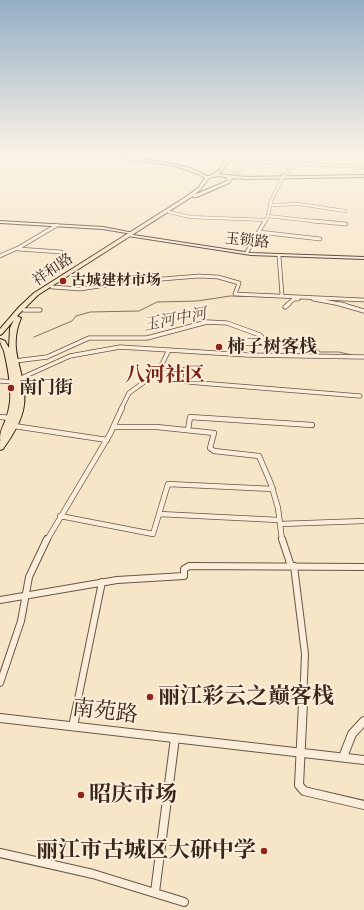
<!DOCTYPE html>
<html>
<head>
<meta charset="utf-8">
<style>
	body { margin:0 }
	canvas { display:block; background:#f7e5c7 }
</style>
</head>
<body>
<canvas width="364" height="910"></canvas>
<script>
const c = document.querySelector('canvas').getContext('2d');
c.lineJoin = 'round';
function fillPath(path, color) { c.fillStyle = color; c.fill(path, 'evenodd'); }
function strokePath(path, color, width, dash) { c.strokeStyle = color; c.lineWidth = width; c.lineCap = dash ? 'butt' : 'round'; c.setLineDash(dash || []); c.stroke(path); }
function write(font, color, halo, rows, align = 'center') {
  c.font = font + ' "EB Garamond","Noto Serif SC",serif'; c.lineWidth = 4; c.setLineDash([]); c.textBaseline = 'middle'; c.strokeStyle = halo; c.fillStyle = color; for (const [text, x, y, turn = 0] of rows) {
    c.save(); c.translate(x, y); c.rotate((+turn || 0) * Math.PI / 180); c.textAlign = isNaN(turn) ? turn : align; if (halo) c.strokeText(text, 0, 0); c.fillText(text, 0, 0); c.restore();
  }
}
fillPath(new Path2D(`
	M234 167H244L243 174 277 176 281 171 285 172 279 177H246L232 174Z`), '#d7c5aa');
strokePath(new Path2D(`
	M330 301 354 306
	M34 337 72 321 76 316 90 312 139 311 157 302 197 301 230 296 273 297
	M264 337 280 342 317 348 320 352H339L356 356
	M19 362 41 359`), '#847260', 1);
const streetFar5 = new Path2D(`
	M132 155 227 159
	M235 155 248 156
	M232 160 364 167
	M283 177 295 163
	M272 205 299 204 345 211
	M169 212 190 217 266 220
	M268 216 322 222
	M265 222 268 216 271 201 282 179`);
const streetFar4 = new Path2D(`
	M313 221 346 224
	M259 232 320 239
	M18 249 61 252
	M247 252 265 221
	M0 256 20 247 57 225
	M279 256 282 295
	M52 287 80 289 126 282 199 276 218 277 239 283 235 294 364 300
	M313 299 345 305
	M287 305 294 299H298`);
const streetFar3 = new Path2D(`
	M340 304 364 311
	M285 307 289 304
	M24 310H40
	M15 361 47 357 89 338H147L207 322 227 323 260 335 276 354
	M161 368 186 370 185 381 188 382 360 396
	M19 379 70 356 120 347 248 355 364 357
	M0 381 14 382
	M121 409 129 393 158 372 169 350`);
const streetFar2 = new Path2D(`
	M0 417 11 418
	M14 426 107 440
	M114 427H157L214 433 210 448 214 451 259 456 271 484 278 508 282 540
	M188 430 190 417 312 425
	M159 514 279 520
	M60 516 153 534 168 484 273 489
	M280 524 364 521
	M47 540 110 434 122 408`);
const streetFar1 = new Path2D(`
	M282 539 291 566
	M294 566 305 654 303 704
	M0 600 117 580 184 576V569L189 566 364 567
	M0 683 21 621 29 577 47 539
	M77 704 102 582`);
const street = new Path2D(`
	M303 703 299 785 304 791 364 805
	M0 718 364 760
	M73 726 78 703
	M343 757 352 734 364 721
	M0 853 93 874 184 902
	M155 892 175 738`);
const secondary = new Path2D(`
	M0 221 103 227 134 233 132 234 103 229 0 223Z
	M127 234 251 253 364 257V259L251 255 128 236 126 235Z`);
const primary = new Path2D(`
	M228 155H232C227 163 223 174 213 176V174L220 169Z`);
const highway = new Path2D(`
	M101 155H113L158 161 190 168 207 176 218 174 246 177 364 175V177L246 179 231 178 232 179 229 183 197 197H193V196L38 295 17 316 21 318C6 353 28 372 24 405 22 421 12 436 3 449L0 450V441L1 439 0 440C0 430 3 427 6 419 9 410 11 400 10 391 10 378 7 364 4 351 2 346 0 344 0 339L5 341 9 348 10 328 14 320 2 334 0 335V329L19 307 34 293 184 198 198 188 205 178 198 174 174 166ZM218 176 225 177 228 179 227 181 194 195 200 190 209 178Z`);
strokePath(streetFar5, '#685647', 3.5);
strokePath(streetFar4, '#685647', 4.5);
strokePath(streetFar3, '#685647', 5);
strokePath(streetFar2, '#685647', 6);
strokePath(streetFar1, '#685647', 8);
strokePath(street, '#685647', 10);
strokePath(secondary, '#39271c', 2);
strokePath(primary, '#39271c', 2);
strokePath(highway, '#39271c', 2);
strokePath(streetFar5, '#faeedb', 2.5);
strokePath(streetFar4, '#faeedb', 3);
strokePath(streetFar3, '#faeedb', 3.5);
strokePath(streetFar2, '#faeedb', 4.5);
strokePath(streetFar1, '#faeedb', 6);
strokePath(street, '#faeedb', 8);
fillPath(secondary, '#faeedb');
fillPath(primary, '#f7e5c7');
fillPath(highway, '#f7e5c7');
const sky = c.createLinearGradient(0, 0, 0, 282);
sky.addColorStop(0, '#94aec4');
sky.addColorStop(0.55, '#fbf3e6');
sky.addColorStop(1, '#fbf3e600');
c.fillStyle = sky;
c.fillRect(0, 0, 364, 282);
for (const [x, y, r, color] of [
	[63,281,4,"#8f2418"],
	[219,347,4,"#8f2418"],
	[11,388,4,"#8f2418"],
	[150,697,4,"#8f2418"],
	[81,795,4,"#8f2418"],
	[264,851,4,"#8f2418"]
]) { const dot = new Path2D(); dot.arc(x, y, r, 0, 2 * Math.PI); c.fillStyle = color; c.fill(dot); strokePath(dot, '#faeedb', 1.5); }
write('15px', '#39271c', '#faeedb', [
	["玉锁路",247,241,6],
	["祥和路",53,270,-34]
]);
write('bold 15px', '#39271c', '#faeedb', [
	["古城建材市场",71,281]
], 'left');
write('italic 16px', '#5e4c3e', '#faeedb', [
	["玉河中河",175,320,-11]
]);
write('bold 18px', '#39271c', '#faeedb', [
	["柿子树客栈",227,347],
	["南门街",19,388]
], 'left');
write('bold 20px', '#7a1f14', '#faeedb', [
	["八河社区",165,376]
]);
write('bold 22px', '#39271c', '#faeedb', [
	["丽江彩云之巅客栈",158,697],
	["昭庆市场",89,795],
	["丽江市古城区大研中学",256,851,"right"]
], 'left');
write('22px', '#39271c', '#faeedb', [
	["南苑路",105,712,7]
]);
</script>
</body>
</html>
